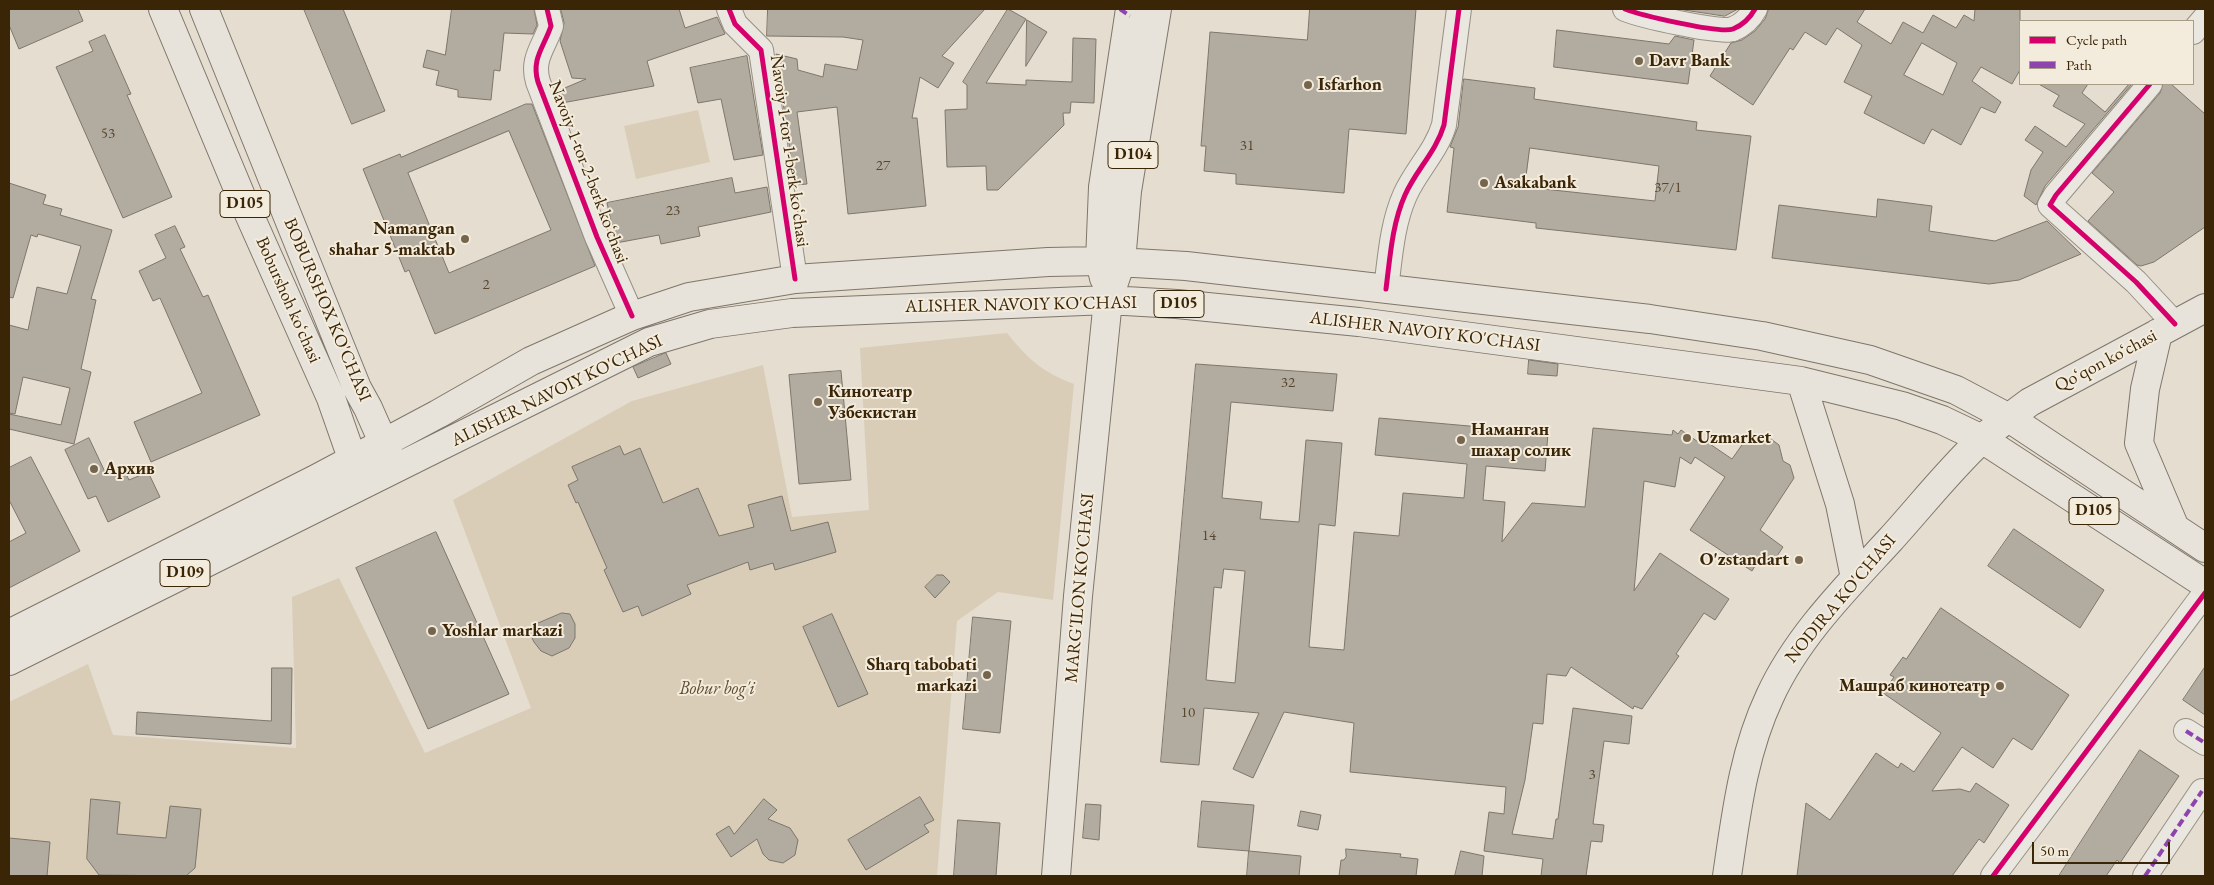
<!DOCTYPE html>
<html>
<head>
<meta charset="utf-8">
<style>
	body { margin:0 }
	#map { position:relative; width:2214px; height:885px; overflow:hidden; background:#e5ddcf; font-family:"EB Garamond",serif }
	canvas { display:block }
	.frame { position:absolute; inset:0; border:10px solid #3b2507; pointer-events:none }
	.legend { position:absolute; left:2019px; top:20px; width:175px; height:65px; box-sizing:border-box; background:#f3ebdb; border:1px solid #a99c86; margin:0; padding:6px 9px; list-style:none; font-size:15px; color:#3b2507 }
	.legend li { display:flex; align-items:center; gap:10px; height:25px }
	.legend b { width:25px; border:1px solid #a99c86 }
	.scale { position:absolute; left:2032px; top:842px; width:138px; height:22px; box-sizing:border-box; border:2px solid #3b2507; border-top:0; padding-left:6px; font-size:15px; line-height:18px; white-space:nowrap; color:#3b2507; -webkit-text-stroke:4px #f3ebdb; paint-order:stroke }
</style>
</head>
<body>
<div id="map">
<canvas width="2214" height="885"></canvas>
<div class="frame"></div>
<ul class="legend">
<li><b style="height:6px;background:#d6006c"></b>Cycle path</li>
<li><b style="height:6px;background:#8e44ad"></b>Path</li>
</ul>
<div class="scale">50 m</div>
</div>
<script>
const c = document.querySelector('canvas').getContext('2d');
c.lineJoin = 'round';
function fillPath(path, color) { c.fillStyle = color; c.fill(path, 'evenodd'); }
function strokePath(path, color, width, dash) { c.strokeStyle = color; c.lineWidth = width; c.lineCap = dash ? 'butt' : 'round'; c.setLineDash(dash || []); c.stroke(path); }
function write(font, color, halo, rows, align = 'center') {
  c.font = font + ' "EB Garamond",serif'; c.lineWidth = 4; c.setLineDash([]); c.textBaseline = 'middle'; c.strokeStyle = halo; c.fillStyle = color; for (const [text, x, y, turn = 0] of rows) {
    c.save(); c.translate(x, y); c.rotate((+turn || 0) * Math.PI / 180); c.textAlign = isNaN(turn) ? turn : align; if (halo) c.strokeText(text, 0, 0); c.fillText(text, 0, 0); c.restore();
  }
}
fillPath(new Path2D(`
	M698 110 710 162 636 179 624 126Z
	M1007 333C1028 359 1042 372 1074 384L1053 600 998 592 957 621 937 876H9V702L88 664 113 735 296 748 292 597 339 578 425 753 531 708 453 500 632 401 763 365 792 517 869 510 860 348Z`), '#d9cdb8');
const building = new Path2D(`
	M9 9H78L83 21 19 49 9 25Z
	M304 9H343L385 111 352 124Z
	M452 9H534L537 25 533 34 504 33 500 71 494 70 491 100 458 97V90L436 85 439 71 423 67 427 50 445 55Z
	M561 9H679L685 28 717 17 725 34 647 61 654 86 562 103 560 90 586 79 572 78 560 41 564 23Z
	M768 9H985L942 56 954 63 938 88 920 77 912 118H917L926 206 848 214 837 107 797 112 807 184 795 185 776 54 797 59 798 70 823 77 825 64 857 70 863 40 843 37 767 36Z
	M1008 9 1026 19 986 83 1026 85V80L1072 82 1073 38 1096 39 1094 103 1071 102 1070 113H1063L1064 125 998 190H987L986 166 947 167 945 110 967 109V85L963 82Z
	M1310 9H1416L1406 134 1349 129 1344 193 1236 184V174L1204 171 1206 146H1201L1210 32 1307 40Z
	M1678 9H1738L1725 16Z
	M1769 9H1865L1857 22 1891 44 1903 22 1923 33 1933 15 1956 28 1964 15 1974 21 1975 9H2020V70L2012 84 1981 67 1972 81 2001 102 1995 113 1981 107 1961 145 1932 129 1924 144 1864 113 1872 96 1844 82 1862 45 1837 28 1826 45 1805 32 1793 50 1790 48 1753 105 1710 76 1731 43 1742 40 1755 31 1765 19ZM1922 43 1957 63 1943 95 1904 75Z
	M1027 20 1047 32 1026 66Z
	M1557 30 1669 44 1675 36 1694 40 1688 84 1554 67Z
	M105 35 131 94 127 95 172 197 123 218 56 67 93 51 89 42Z
	M747 56 763 155 734 160 721 99 698 103 690 68Z
	M1464 79 1535 88 1534 99 1697 122 1696 130 1751 136 1736 250 1536 228V223L1447 212 1454 148 1450 147 1458 127ZM1530 148 1659 166 1655 201 1525 187Z
	M2039 84H2088L2082 93 2105 112 2129 84H2132L2045 186 2036 205 2024 196 2031 170 2043 152 2025 140 2035 126 2066 147 2085 124 2053 106 2059 96Z
	M2163 84H2171L2205 114V227L2154 262 2141 266 2137 265 2088 221 2114 192 2092 173 2160 93Z
	M526 104H532L595 266 435 334 409 270 405 272 363 169 400 154 401 157ZM509 131 551 230 449 273 408 173Z
	M732 178 735 193 767 187 771 212 698 227 700 236 661 244 659 235 616 243 607 203Z
	M9 183 46 195 43 204 62 209 60 215 112 230 91 299 96 300 81 369 91 372 74 444 9 429V414L61 425 70 388 23 377 15 414 9 413V325L28 330 37 287 67 294 81 246 38 234 37 237 31 235 13 298 9 297Z
	M1878 199 1932 206 1929 231 1995 241 2047 221 2081 254 2019 280 1989 284 1772 258 1779 205 1876 217Z
	M175 226 185 247 180 249 203 297 208 295 260 415 151 462 134 422 202 393 160 298 153 301 139 271 166 258 155 235Z
	M666 353 671 364 638 378 633 367Z
	M1529 360 1558 364 1557 376 1528 374Z
	M1196 364 1337 374 1333 411 1231 402 1222 498 1262 502 1260 519 1299 522 1306 440 1342 443 1335 526 1319 524 1309 647 1344 650 1354 532 1399 536 1403 493 1464 498 1467 464 1375 455 1379 418 1548 433 1545 471 1486 466 1483 500 1505 502 1502 542 1532 503 1585 507 1593 428 1672 435 1673 430 1678 434 1681 430 1701 444 1704 440 1732 459 1744 442 1771 439 1779 445 1783 461 1790 465 1794 478 1760 530 1783 547 1773 562 1762 554 1752 571 1690 530 1725 477 1695 457 1691 464 1680 457 1675 487 1644 481 1634 591 1660 553 1729 599 1715 620 1704 613 1676 654 1679 656 1642 709 1634 706 1633 709 1571 667 1566 676 1547 674 1543 724 1533 723 1525 780 1512 834 1553 839 1556 819H1558L1573 708 1632 716 1629 744 1604 741 1593 824 1604 825 1602 842 1591 841 1586 876H1541L1543 859 1484 851 1489 812 1504 814 1506 787 1350 772 1354 723 1284 712 1253 778 1233 769 1259 713 1204 708 1199 765 1161 762ZM1224 569 1245 571 1235 683 1206 680 1214 587 1221 588Z
	M841 371 851 480 799 484 789 375Z
	M89 438 106 474 122 466 129 480 148 472 160 497 108 522 96 496 88 499 65 450Z
	M620 446 624 455 640 448 663 503 698 488 719 536 754 527 748 505 782 496 791 531 828 522 836 552 775 570 773 563 750 570 748 562 687 585 691 594 642 616 638 606 623 612 604 570 607 568 578 502 576 503 568 485 578 480 572 467Z
	M31 457 80 551 9 588V542L26 533 9 500V468Z
	M2014 529 2104 590 2080 628 1988 566Z
	M436 532 509 694 428 729 356 568Z
	M937 575H943L950 582 935 598 925 587Z
	M1941 608 2069 695 2032 750 2013 738 1993 768 1962 747 1932 791 1960 789 1970 792 1976 783 2009 805 1984 843 1979 839 1952 876H1797L1806 803 1830 820 1876 753 1898 768 1901 763 1914 772 1941 733 1883 693 1894 677 1890 675 1903 657 1906 659Z
	M562 613 570 614 575 624V638L569 648 552 656 541 651 534 642 529 632 534 625Z
	M832 614 868 694 838 707 803 627Z
	M973 617 1011 621 1000 733 963 729Z
	M2205 667V715L2183 700Z
	M272 668H292L291 744 136 734 137 712 271 721Z
	M2140 750 2179 776 2120 863 2117 860 2106 876H2059Z
	M920 797 934 820 924 825 929 832 866 870 848 840Z
	M91 799 120 802 117 834 166 838 170 806 201 809 195 868 186 876 99 875 87 859Z
	M764 799 777 810 768 819 790 828 798 840 795 855 783 863 769 860 763 854 757 839 731 857 716 834 729 826 734 834Z
	M1202 801 1254 805 1249 851 1198 847Z
	M1086 804 1101 805 1099 840 1083 838Z
	M1301 811 1321 815 1318 830 1298 826Z
	M958 820 1000 823 996 876H954Z
	M9 838 50 842 47 876H9Z
	M1346 849 1401 854 1400 857 1418 859 1416 876H1339L1341 860H1344L1346 857Z
	M1249 851 1301 856 1299 876H1247Z
	M1461 851 1484 856 1482 876H1455Z`);
fillPath(building, '#b2aca0');
strokePath(building, '#7e766a', 1);
const minor = new Path2D(`
	M547 9 551 26C544 47 531 59 538 82L597 237 632 316
	M729 9 735 24 761 50 795 279
	M1625 9C1640 15 1720 34 1733 29 1743 25 1750 18 1755 9
	M2193 32 2205 18
	M2150 84 2056 195 2050 205 2136 282 2175 324
	M1386 289C1390 258 1392 224 1405 195 1416 170 1436 152 1444 125L1459 9
	M2186 731 2205 743
	M1993 876 2205 593
	M2145 876 2202 791`);
const major = new Path2D(`
	M163 9 241 196 331 398 358 475
	M204 9 357 388 368 408 391 460
	M1104 278 1100 261 1103 187 1130 9
	M2158 333 2145 389 2139 443 2175 528
	M1801 381 1840 504 1855 578
	M9 634 316 479 438 414 531 361 632 316 689 297 795 279 1048 262 1100 261 1186 266 1650 319 1762 336 1870 360 1956 390 2009 418 2205 548
	M9 661 649 342 710 324 792 313 1108 300 1177 304 1359 322 1801 381 1902 406 1942 420 1982 439 2205 584
	M1056 876 1078 596 1108 300 1121 262 1127 191 1157 9
	M1727 876C1736 815 1743 753 1770 696 1797 637 1846 588 1890 540 1920 507 1949 470 1982 439 1996 426 2014 414 2030 402L2205 308`);
strokePath(minor, '#979084', 26);
strokePath(major, '#7e766a', 30);
strokePath(minor, '#eae6e0', 24);
strokePath(major, '#e7e3db', 28);
strokePath(new Path2D(`
	M1120 9 1130 16
	M2186 731 2205 743
	M2145 876 2202 791`), '#8e44ad', 4, [8, 4]);
strokePath(new Path2D(`
	M547 9 551 26C544 47 531 59 538 82L597 237 632 316
	M729 9 735 24 761 50 795 279
	M1625 9C1640 15 1720 34 1733 29 1743 25 1750 18 1755 9
	M2150 84 2056 195 2050 205 2136 282 2175 324
	M1386 289C1390 258 1392 224 1405 195 1416 170 1436 152 1444 125L1459 9
	M1993 876 2205 593`), '#d6006c', 5);
for (const [x, y, r, color] of [
	[1639,61,5,"#76654d"],
	[1308,85,5,"#76654d"],
	[1484,183,5,"#76654d"],
	[465,239,5,"#76654d"],
	[818,402,5,"#76654d"],
	[1687,438,5,"#76654d"],
	[1461,440,5,"#76654d"],
	[94,469,5,"#76654d"],
	[1799,560,5,"#76654d"],
	[432,631,5,"#76654d"],
	[987,675,5,"#76654d"],
	[2000,686,5,"#76654d"]
]) { const dot = new Path2D(); dot.arc(x, y, r, 0, 2 * Math.PI); c.fillStyle = color; c.fill(dot); strokePath(dot, '#f3ebdb', 2); }
write('15px', '#59472d', null, [
	["53",108,134],
	["31",1247,146],
	["27",883,166],
	["37/1",1668,188],
	["23",673,211],
	["2",486,285],
	["32",1288,383],
	["14",1209,536],
	["10",1188,713],
	["3",1592,775]
]);
for (const [x, y, w] of [
	[1133,155,50],
	[245,204,50],
	[1179,304,50],
	[2094,511,50],
	[185,573,50]
]) { const box = new Path2D(); box.roundRect(x - w / 2, y - 13.5, w, 27, 4); c.fillStyle = '#f3ebdb'; c.fill(box); strokePath(box, '#3b2507', 1); }
write('bold 16px', '#3b2507', null, [
	["D104",1133,155],
	["D105",245,204],
	["D105",1179,304],
	["D105",2094,511],
	["D109",185,573]
]);
write('bold 18px', '#3b2507', '#f3ebdb', [
	["Davr Bank",1649,61],
	["Isfarhon",1318,85],
	["Asakabank",1494,183],
	["Namangan",455,229,"right"],
	["shahar 5-maktab",455,250,"right"],
	["Кинотеатр",828,392],
	["Узбекистан",828,413],
	["Наманган",1471,430],
	["шахар солик",1471,451],
	["Uzmarket",1697,438],
	["Архив",104,469],
	["O'zstandart",1789,560,"right"],
	["Yoshlar markazi",442,631],
	["Sharq tabobati",977,665,"right"],
	["markazi",977,686,"right"],
	["Машраб кинотеатр",1990,686,"right"]
], 'left');
write('18px', '#3b2507', '#f3ebdb', [
	["Navoiy 1-tor 1-berk koʻchasi",789,151,82],
	["Navoiy 1-tor 2-berk koʻchasi",588,172,69],
	["Boburshoh koʻchasi",288,300,66],
	["ALISHER NAVOIY KO'CHASI",1021,305,-1],
	["BOBURSHOX KO'CHASI",327,310,67],
	["ALISHER NAVOIY KO'CHASI",1425,332,7],
	["Qoʻqon koʻchasi",2106,361,-28],
	["ALISHER NAVOIY KO'CHASI",557,391,-26],
	["MARG'ILON KO'CHASI",1080,588,-85],
	["NODIRA KO'CHASI",1841,599,-50]
]);
write('italic 18px', '#604c2f', '#f3ebdb', [
	["Bobur bog'i",717,689]
]);
</script>
</body>
</html>
